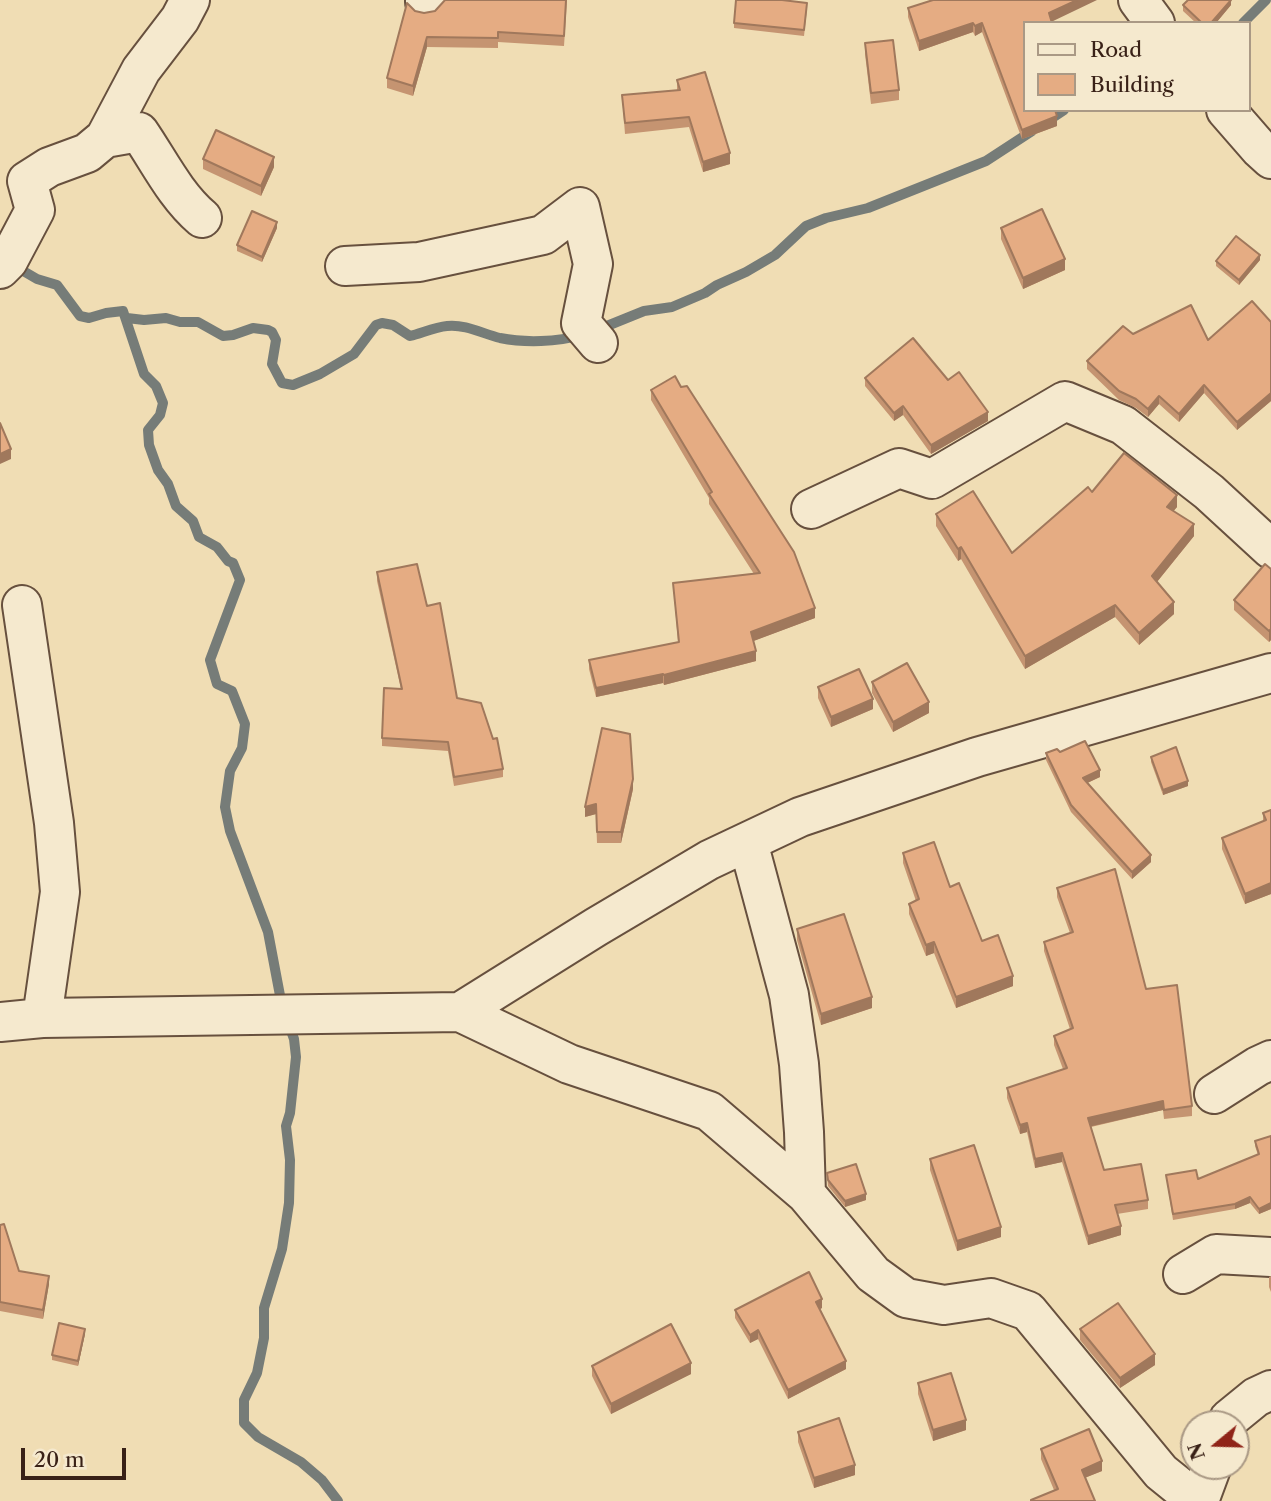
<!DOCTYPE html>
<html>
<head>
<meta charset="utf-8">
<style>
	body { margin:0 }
	#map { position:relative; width:1271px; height:1501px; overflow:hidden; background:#f0ddb4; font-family:"Libre Caslon Text",serif }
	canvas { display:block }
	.legend { position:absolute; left:1023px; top:21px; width:228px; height:91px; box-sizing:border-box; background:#f5e9ce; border:2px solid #aa9985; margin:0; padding:9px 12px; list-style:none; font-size:21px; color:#392117 }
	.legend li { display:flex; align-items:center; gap:14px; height:35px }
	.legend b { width:35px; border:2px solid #aa9985 }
	.north { position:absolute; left:1180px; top:1410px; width:70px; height:70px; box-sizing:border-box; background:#f5e9ce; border:2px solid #aa9985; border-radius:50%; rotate:251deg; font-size:19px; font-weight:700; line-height:28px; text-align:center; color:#392117 }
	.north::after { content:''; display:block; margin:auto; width:24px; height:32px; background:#8f2418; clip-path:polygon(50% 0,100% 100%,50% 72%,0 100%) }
	.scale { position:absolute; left:21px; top:1448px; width:105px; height:32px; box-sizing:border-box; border:4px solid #392117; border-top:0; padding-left:9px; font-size:21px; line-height:24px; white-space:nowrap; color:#392117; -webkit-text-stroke:5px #f5e9ce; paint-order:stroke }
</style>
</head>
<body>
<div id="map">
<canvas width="1271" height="1501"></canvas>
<ul class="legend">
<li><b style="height:9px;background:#f5e9ce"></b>Road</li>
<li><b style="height:19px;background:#e5ac83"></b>Building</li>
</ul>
<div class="north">N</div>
<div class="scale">20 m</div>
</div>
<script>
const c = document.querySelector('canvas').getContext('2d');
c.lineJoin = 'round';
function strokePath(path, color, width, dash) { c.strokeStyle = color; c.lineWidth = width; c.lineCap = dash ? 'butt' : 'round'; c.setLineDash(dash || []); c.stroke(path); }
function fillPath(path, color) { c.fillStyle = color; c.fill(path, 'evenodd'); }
strokePath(new Path2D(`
	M1243 23 1266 0
	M1046 122 1064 110
	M13 265 37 279 57 285 80 316 89 318 106 313 123 311 144 374 156 386 163 403 160 415 148 430 149 445 158 470 168 484 176 506 193 521 199 537 217 547 228 561 233 563 240 580 210 660 217 684 232 691 245 724 242 748 230 771 225 807 230 831 268 932 282 1006
	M127 318 144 320 166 318 180 322H198L223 336 233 335 253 328 268 330 272 332 276 340 272 364 282 383 293 385 320 374 354 354 376 325 382 323 393 325 410 336C422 333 435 327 447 326 466 324 483 334 500 338 525 343 557 342 582 335
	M597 330 644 311 672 307 705 293 717 285 746 272 775 255 806 226 826 218 868 208 986 161 1032 131
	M288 1022 294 1039 296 1057 290 1113 286 1126 290 1160 289 1203 282 1249 264 1308V1338L257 1373 244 1400V1423L258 1437 301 1462 322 1480 338 1501`), '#767c78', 10);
const street = new Path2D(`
	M1138 0 1155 23
	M425 2V0
	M1226 110 1260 149 1271 159
	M105 138 139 132C159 161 175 195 202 218
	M345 266 419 262 543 235 580 207 593 264 581 323 598 343
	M0 269 8 261 35 210 27 181 49 167 87 153 105 138 141 70 180 19 190 0
	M811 509 899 468 932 479 1065 401 1123 425 1209 492 1271 549
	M22 605 54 823 60 892 42 1018
	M748 842 789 995 799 1064 804 1132 806 1194
	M460 1012 569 1064 709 1111 806 1194 873 1274 906 1298 944 1305 991 1298 1028 1311 1161 1472 1197 1501
	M0 1022 42 1018 460 1012 596 927 709 860 800 817 977 757 1271 673
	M1214 1094 1258 1066 1271 1060
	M1183 1274 1216 1254 1271 1257
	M1227 1424 1229 1419 1256 1397 1271 1390
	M1199 1501 1212 1466`);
strokePath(street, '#67503e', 42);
strokePath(street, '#f5e9ce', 38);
fillPath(new Path2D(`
	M567 0 564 46 498 42V48L427 47 413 96 387 88V78L415 11 424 13 435 11 444 2Z
	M1183 5H1231L1216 23H1196L1183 11Z
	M908 8 1024 23 1057 126 1022 139 982 32 975 36 973 32 919 51 908 17Z
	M807 9 804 36 734 28V23Z
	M865 43 899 90V100L871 104 865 54Z
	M677 80 730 164 703 172 689 127 625 134 622 95 677 90Z
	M203 159 274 167 261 196 203 169Z
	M277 228 262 262 237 251V245Z
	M1001 228 1065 270 1023 289 1001 239Z
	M1260 260 1239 285 1216 266V261Z
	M1271 322V401L1237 430 1204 393 1179 422 1159 404 1148 417 1136 408 1119 400 1087 369V361L1133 334 1208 340Z
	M865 378 948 380 988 421 931 454 903 415 894 421 865 386Z
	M651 390 815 618 753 641 756 661 664 685 663 683 596 697 589 669V660L678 642 673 583 754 574 709 504V498L651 400Z
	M1092 492 1177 507 1173 511 1194 536 1157 582 1174 614 1139 645 1115 617 1025 669 961 559 958 561 936 526V514L1012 553Z
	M1271 569V640L1269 642 1234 610V600Z
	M377 572 427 606 457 698 503 769V777L454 786 448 751 382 746V738L401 689 377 581Z
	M872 682 929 713 893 732 872 693Z
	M818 687 873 709 831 727 818 698Z
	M1060 752 1100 777 1087 783 1151 862 1132 879 1071 812 1046 760V753Z
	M1151 757 1188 786 1163 795 1151 762Z
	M633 789 621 843H597L596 814 585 817Z
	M1271 810V894L1245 904 1222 849V838L1263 821V813Z
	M903 853 950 887 982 941 1013 986 956 1008 934 953 926 956 909 914V904L916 901 903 863Z
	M1057 888 1146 989 1192 1106V1116L1164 1119 1163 1110 1091 1127 1104 1170 1148 1200V1209L1117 1214 1121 1235 1088 1245 1062 1162 1035 1168 1027 1132 1020 1134 1007 1098V1088L1063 1069 1054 1045V1036L1070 1029 1044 951V942L1070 933 1057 897Z
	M797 929 872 1008 821 1025 797 940Z
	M1271 1136V1209L1259 1214 1250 1203 1235 1209 1173 1220 1166 1175 1198 1179 1258 1155 1255 1146V1141Z
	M930 1159 1001 1237 957 1251 930 1170Z
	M827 1173 866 1200 845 1207 828 1186Z
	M0 1225 19 1271 49 1284 43 1319 0 1311Z
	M1271 1276V1292L1269 1287V1277Z
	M822 1308 820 1309 846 1369 788 1399 758 1339 750 1343 735 1318V1310Z
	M1080 1329 1155 1365 1120 1388 1080 1340Z
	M85 1334 78 1366 52 1360V1355Z
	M592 1366 691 1374 611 1414 592 1376Z
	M918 1383 966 1430 933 1441 918 1394Z
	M798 1432 855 1475 814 1488 798 1442Z
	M1041 1449 1102 1471 1054 1490 1041 1459Z`), '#c59471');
fillPath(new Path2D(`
	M1077 0H1097L1049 23V13Z
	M1231 0V5L1216 23H1211Z
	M973 23V32L919 51V41Z
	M982 23V32L975 36V26Z
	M427 37V47L413 96V86Z
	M1057 116V126L1022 139V130Z
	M730 153V164L703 172V162Z
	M274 157V167L261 196V186Z
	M277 222V228L262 262V257Z
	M1260 255V260L1239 285V280Z
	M1065 259V270L1023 289V278Z
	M1204 385V393L1179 422V414Z
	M1271 393V401L1237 430V422Z
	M1159 396V404L1148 417V409Z
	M903 406V415L894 421V413Z
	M988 412V421L931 454V445Z
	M11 449V459L0 464V454Z
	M1177 495V507L1167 519V507Z
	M1194 524V536L1152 588V576Z
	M961 547V559L958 561V549Z
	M1174 602V614L1139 645V633Z
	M1115 605V617L1025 669V656Z
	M815 608V618L751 642V632Z
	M1271 629V640L1269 642V631Z
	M756 651V661L664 685V675Z
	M663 674V683L596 697V688Z
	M873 699V709L831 727V717Z
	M929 702V713L893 732V722Z
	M1100 770V777L1083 785V778Z
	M633 779V789L621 843V832Z
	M1188 781V786L1163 795V790Z
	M596 804V814L585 817V807Z
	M1151 855V862L1132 879V872Z
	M1271 883V894L1245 904V894Z
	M934 942V953L926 956V945Z
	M1013 976V986L956 1008V997Z
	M872 997V1008L821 1025V1014Z
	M1163 1101V1110L1088 1127V1118Z
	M1027 1123V1132L1020 1134V1125Z
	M1062 1153V1162L1035 1168V1159Z
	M866 1194V1200L845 1207V1201Z
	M1250 1197V1203L1235 1209V1204Z
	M1271 1203V1209L1259 1214V1209Z
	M1121 1226V1235L1088 1245V1236Z
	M1001 1227V1237L957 1251V1241Z
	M49 1276V1284L43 1319V1310Z
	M822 1299V1308L816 1311V1302Z
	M85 1329V1334L78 1366V1361Z
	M758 1330V1339L750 1343V1335Z
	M1155 1354V1365L1120 1388V1378Z
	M846 1361V1369L788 1399V1390Z
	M691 1363V1374L611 1414V1404Z
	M966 1420V1430L933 1441V1430Z
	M1102 1461V1471L1082 1479V1470Z
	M855 1465V1475L814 1488V1478Z`), '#a0785c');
const building = new Path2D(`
	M445 0H566L564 36 498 32V38L427 37 413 86 387 78 407 3 415 11 424 13 435 11Z
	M736 0H782L807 3 804 30 734 23Z
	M933 0H1077L1049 13 1052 23H1024V110H1055L1057 116 1022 130 982 23 975 26 973 23 919 41 908 8Z
	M1188 0H1231L1211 23H1202L1183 5Z
	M893 40 899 90 871 93 865 43Z
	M705 72 730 153 703 162 689 117 625 123 622 95 680 90 677 80Z
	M216 130 274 157 261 186 203 159Z
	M1042 209 1065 259 1023 278 1001 228Z
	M252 211 277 222 262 257 237 245Z
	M1236 236 1260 255 1239 280 1216 261Z
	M1252 301 1271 322V393L1237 422 1204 385 1179 414 1159 396 1148 409 1136 399 1119 391 1087 361 1123 326 1133 334 1191 305 1208 340Z
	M913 338 948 380 959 372 988 412 931 445 903 406 894 413 865 378Z
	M675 376 681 387 687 386 794 552 815 608 751 632 756 651 664 675 663 674 596 688 589 660 679 642 673 583 760 573 709 494 712 492 651 390Z
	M0 423 11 449 0 454Z
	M1124 453 1177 495 1167 507 1194 524 1152 576 1174 602 1139 633 1115 605 1025 656 961 547 958 549 936 514 973 491 1012 553 1088 487 1092 492Z
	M417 564 427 606 440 603 457 698 481 703 493 739 497 738 503 769 454 777 448 742 382 738 384 688 402 689 377 572Z
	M1265 564 1271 569V629L1269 631 1234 600Z
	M907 663 929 702 893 722 872 682Z
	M859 669 873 699 831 717 818 687Z
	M602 728 630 734 633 779 621 832H597L596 804 585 807Z
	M1085 741 1100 770 1083 778 1151 855 1132 872 1071 805 1046 753 1057 749 1060 752Z
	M1176 747 1188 781 1163 790 1151 757Z
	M1271 810V883L1245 894 1222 838 1266 820 1263 813Z
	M934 842 950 887 959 883 982 941 998 935 1013 976 956 997 934 942 926 945 909 904 919 899 903 853Z
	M1115 869 1146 989 1177 985 1192 1106 1164 1110 1163 1101 1088 1118 1104 1170 1141 1164 1148 1200 1115 1205 1121 1226 1088 1236 1062 1153 1035 1159 1027 1123 1020 1125 1007 1088 1067 1068 1054 1036 1073 1028 1044 942 1073 932 1057 888Z
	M844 914 872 997 821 1014 797 929Z
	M1271 1136V1203L1259 1209 1250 1197 1235 1204 1173 1214 1166 1175 1196 1170 1198 1179 1259 1154 1255 1141Z
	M974 1145 1001 1227 957 1241 930 1159Z
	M856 1164 866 1194 845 1201 828 1180 827 1173Z
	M4 1224 19 1271 49 1276 43 1310 0 1302V1225Z
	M809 1272 822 1299 816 1302 846 1361 788 1390 758 1330 750 1335 735 1310Z
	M1118 1303 1155 1354 1120 1378 1080 1329Z
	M59 1323 85 1329 78 1361 52 1355Z
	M671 1324 691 1363 611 1404 592 1366Z
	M951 1373 966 1420 933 1430 918 1383Z
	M839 1418 855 1465 814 1478 798 1432Z
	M1089 1429 1102 1461 1082 1470 1095 1501H1031V1500L1058 1489 1041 1449Z`);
fillPath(building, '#e5ac83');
strokePath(building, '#a0785c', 2);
</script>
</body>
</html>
